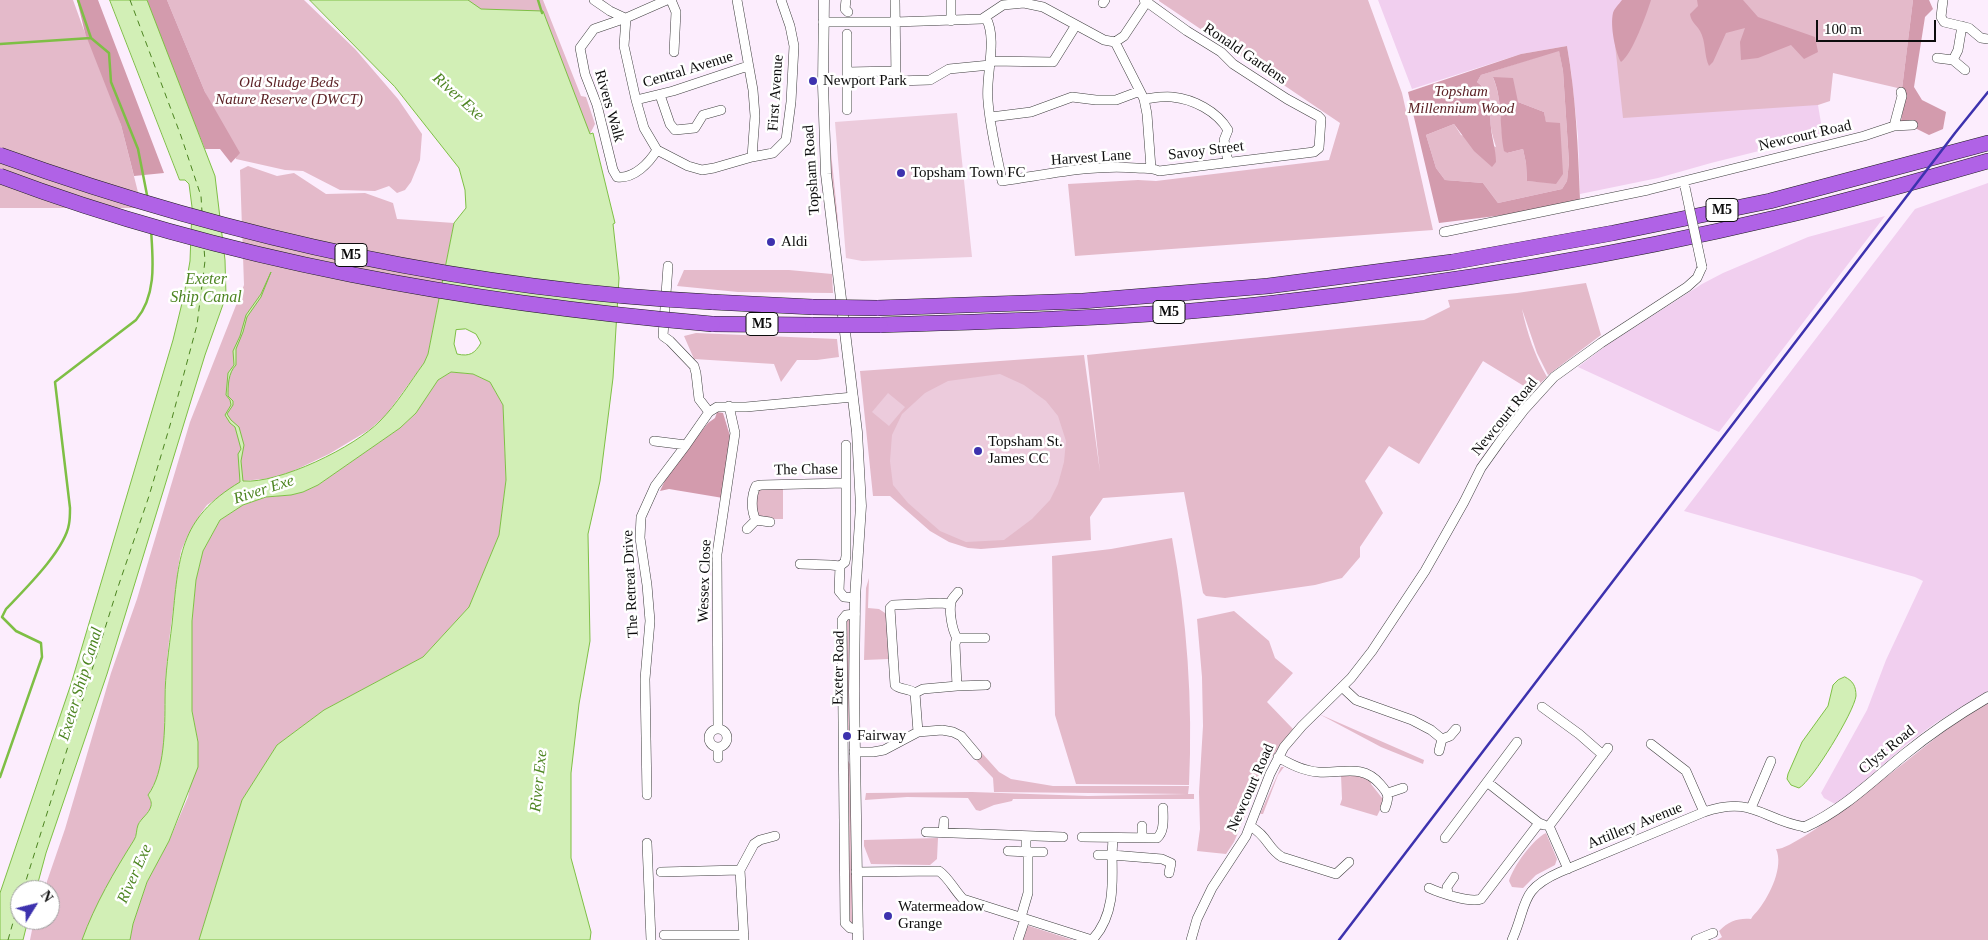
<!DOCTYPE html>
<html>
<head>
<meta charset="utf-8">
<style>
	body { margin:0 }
	#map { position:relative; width:1988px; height:940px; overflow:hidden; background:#fcedfd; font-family:Georgia,serif }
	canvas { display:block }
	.north { position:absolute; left:10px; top:880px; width:50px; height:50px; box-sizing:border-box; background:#fff; border:1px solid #9e9e9e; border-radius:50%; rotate:54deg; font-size:14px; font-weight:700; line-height:20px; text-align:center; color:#0c0c0c }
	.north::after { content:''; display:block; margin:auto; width:18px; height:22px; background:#3d32ae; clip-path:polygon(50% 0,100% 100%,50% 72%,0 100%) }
	.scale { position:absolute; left:1816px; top:20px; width:120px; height:22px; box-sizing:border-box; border:2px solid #0c0c0c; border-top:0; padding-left:6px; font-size:15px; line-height:18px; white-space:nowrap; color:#0c0c0c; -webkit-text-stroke:4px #fff; paint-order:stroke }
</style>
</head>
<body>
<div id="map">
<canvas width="1988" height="940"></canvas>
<div class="north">N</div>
<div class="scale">100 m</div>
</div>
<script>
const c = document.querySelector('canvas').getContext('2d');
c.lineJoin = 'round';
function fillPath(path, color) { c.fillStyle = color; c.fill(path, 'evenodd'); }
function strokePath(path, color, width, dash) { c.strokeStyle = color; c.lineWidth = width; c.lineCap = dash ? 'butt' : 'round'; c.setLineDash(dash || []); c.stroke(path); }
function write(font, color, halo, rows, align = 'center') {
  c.font = font + ' Georgia,serif'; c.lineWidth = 5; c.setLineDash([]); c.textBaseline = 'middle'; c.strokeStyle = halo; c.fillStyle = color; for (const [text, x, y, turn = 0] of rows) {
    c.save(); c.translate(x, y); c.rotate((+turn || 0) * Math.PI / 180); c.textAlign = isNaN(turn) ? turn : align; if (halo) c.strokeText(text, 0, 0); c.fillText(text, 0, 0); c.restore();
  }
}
fillPath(new Path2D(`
	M1378 0H1630L1811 104 1818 105 1823 135 1711 163 1658 178 1580 194 1578 136 1571 71 1567 46 1521 54 1412 89Z
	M1988 183V691L1937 722 1908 743 1846 797 1835 804 1824 798 1821 793 1867 710 1886 660 1923 581 1915 577 1684 511 1915 209Z
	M1885 216 1719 432 1578 367 1607 345 1702 284 1723 273 1808 237Z`), '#f1cfef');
fillPath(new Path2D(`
	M0 0H73L85 33 100 61 121 125 142 208H0Z
	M167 0H304L355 49 398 99 422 134 420 160 411 182 405 190 397 193 389 186 375 191 340 190 303 171 285 170 236 159 205 92Z
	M409 0H543L581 96 586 97 595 124 590 134Z
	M1159 0H1368L1402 93 1433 230 1075 256 1068 184 1138 180 1156 181 1329 160 1340 123 1159 1Z
	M1630 0H1913L1902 89 1833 73 1830 101 1818 105 1623 118 1613 26Z
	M1559 50 1563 71 1569 162 1567 181 1562 189 1498 203 1483 183 1445 180 1436 168 1426 135 1454 124 1461 135 1496 147C1494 141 1492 134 1491 128 1489 107 1497 97 1477 82L1481 75ZM1493 77 1518 102 1544 112 1556 183 1527 181 1526 163 1523 149 1507 153 1505 151C1499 126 1503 102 1493 77Z
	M828 142H830L838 221 837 237Z
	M248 166 277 176 294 173 326 194 365 193 393 203 397 219 454 223 428 354 424 363 386 415 369 430 329 454 291 472 272 478 243 481 207 505 201 513 187 537 181 551 178 568C174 607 167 647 165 686 164 719 168 767 148 795 150 799 152 802 151 806 149 814 141 818 138 825 136 830 137 836 134 840 114 872 96 904 82 940H30L34 920H50V890H44L65 829 111 673 137 599 190 422 244 285 240 170Z
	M684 270H789L832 274 833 293 738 292 677 286Z
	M1586 283 1601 335 1548 375 1537 353 1522 309C1527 333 1535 356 1547 377L1532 391 1483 361 1419 464 1389 446 1365 481 1383 513 1360 547V557L1342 578 1315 585 1225 598 1206 596 1203 593 1184 492 1103 498 1090 517 1091 540 981 549 968 548 949 542 930 531 890 496H873L860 371 1084 355 1100 472 1087 355 1424 320 1450 307 1448 300 1517 293Z
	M696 333 837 339 839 357 817 360H797L781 382 774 364 694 359 684 336Z
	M451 372 473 374 490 382 503 405 506 480 499 535 469 607 423 657 324 710 277 745 242 800 199 940H130L133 924 147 882 169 841 188 797 198 742 192 711V621L196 580 203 551 220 520 243 505 266 497 291 495 303 492 318 485 400 428 416 413 438 380Z
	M762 487H783V519H763L756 512 755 495Z
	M1172 538C1187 619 1193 702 1189 785L1076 784 1055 715 1052 556 1111 549Z
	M869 578 868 608 879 609 888 615 889 659 864 660 866 588Z
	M1234 611 1269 641 1275 658 1293 673 1267 702 1293 729 1268 762 1234 842 1226 854 1197 851 1200 829 1199 792 1203 726 1202 677 1197 619Z
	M847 619 850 620V732L847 733 846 621Z
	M1988 703V940H1717L1722 937 1719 931C1729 921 1738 918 1751 919 1753 915 1756 913 1759 909 1770 895 1784 866 1776 849 1796 852 1922 748 1946 730 1959 720 1974 712 1988 703Z
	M1319 714 1424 760 1423 764 1381 747Z
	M981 752 999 772 1011 779 1053 786H1189L1188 794H1194V799H1013L1012 801 994 805 980 811 976 810 968 798 907 797 865 800 866 793 972 792 1088 796 1187 794 994 792 993 778 974 758Z
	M847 759 851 766 853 923 852 924H849Z
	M1281 767H1284L1278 775 1263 814H1260Z
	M1359 774 1372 781 1371 784 1382 798 1383 797V804L1377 816 1340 805 1342 799 1341 775Z
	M1546 833 1557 859 1555 865 1536 875 1523 888 1512 887 1509 881C1513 867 1533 839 1546 833Z
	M938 838 937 859 930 865 871 864 864 846V840Z
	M1026 925 1073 940H1022Z`), '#e4baca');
fillPath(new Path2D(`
	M77 0H98L164 173 134 176 121 125 85 33Z
	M147 0H167L205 92 240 153 231 163 220 149H205L172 69Z
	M1622 0H1651C1647 13 1632 55 1621 62 1615 52 1610 25 1613 13 1614 9 1619 4 1622 0Z
	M1697 0H1743L1758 17 1815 37 1818 52 1804 59 1791 45 1758 58 1741 60 1740 42 1745 28 1726 33 1713 62 1709 66C1704 56 1706 41 1700 31 1696 24 1691 22 1690 14L1698 6Z
	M1913 0H1929L1933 9 1925 17 1914 87 1922 100 1946 112 1943 129 1929 135 1901 121 1904 102 1902 89Z
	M1567 46C1576 97 1578 148 1580 200L1504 215 1439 223 1408 92 1521 54ZM1559 51 1563 71 1569 162 1567 181 1562 189 1498 203 1483 183 1445 180 1436 168 1426 135 1454 124 1474 151 1492 167 1496 162C1496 150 1492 139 1491 128 1489 107 1496 97 1477 82L1481 75Z
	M1493 77 1513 78 1518 102 1544 112 1546 122 1560 123 1563 174 1556 184 1527 181 1526 163 1523 149 1507 153 1504 151C1499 126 1503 101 1493 77Z
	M717 412 723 413 730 436 723 498 669 489 660 491 669 472 708 423 715 418Z`), '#d39bad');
fillPath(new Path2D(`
	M957 113 972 257 862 261 846 258 835 122Z
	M1000 374 1024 385 1046 401 1058 416 1066 441 1064 462 1058 484 1050 500 1032 519 1004 540 966 542 940 531 908 503 893 485 890 461 892 435 902 414 925 393 948 381Z
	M888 393 905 407 889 426 872 412Z`), '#eccbdc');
const water = new Path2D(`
	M110 0H147L215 176 225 260 226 296 205 355 107 674 46 853 36 890H20V920H28L23 940H0V893L71 684 173 340 184 295 190 261 192 207 189 184 185 180H180Z
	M310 0H468L481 9 543 11 590 134 593 133 615 223 613 224 619 278 613 378 600 481 588 534 590 641 579 704 571 773V858L591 932 590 940H199L242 800 277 745 324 710 423 657 469 607 499 535 506 480 503 405 490 382 473 374 451 372 438 380 416 413 400 428 318 485 303 492 291 495 266 497 243 505 220 520 203 551 196 580 192 621V711L198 742V767L169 841 147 882 133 924 130 940H82C95 904 114 872 134 840 137 836 136 830 138 825 141 818 149 814 151 806 152 802 150 799 148 795 165 772 165 727 165 699 165 674 169 649 172 624 179 558 178 519 240 482L238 454 241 449 235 427 230 423 225 415 231 405 230 400 226 395 228 373 234 365 233 351 240 336 246 315 261 294 271 272 261 297 247 317 243 332 236 349V365C228 373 228 386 228 396L233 401V405L227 414 231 420 239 427 244 445 241 461 243 481C279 484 355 447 380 421 397 404 410 382 424 363L428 354 454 223 466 208 465 190 459 168 395 87ZM466 329 476 334 481 343C475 353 470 357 457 354L454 344 456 330Z
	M1845 677C1853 681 1856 686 1856 696 1854 712 1812 781 1799 788L1791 785 1787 779 1788 774 1802 742 1828 706 1833 685 1838 680Z`);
fillPath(water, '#d2efb6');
strokePath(water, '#7ebf45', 1);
strokePath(new Path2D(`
	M78 0 91 38 109 53 111 82 138 149 147 195
	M538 0 542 13
	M0 44 91 38
	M0 777 42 657 41 643 16 631 2 617 6 609C25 589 65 550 69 524 70 519 70 513 70 508L55 382 136 320C157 295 153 260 151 230`), '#7ebf45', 2.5);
strokePath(new Path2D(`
	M130 0 181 136 201 196 202 212
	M23 890 117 590 149 496 171 422 197 325 205 261 204 248
	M8 940 20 898`), '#4c8420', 1, [6, 5]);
const minor = new Path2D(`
	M594 0 610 11 625 18
	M671 0 676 12 674 52
	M737 0 753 90 755 116 752 157
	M846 0 845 9 848 12
	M895 0 896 81 930 80 949 69 990 65
	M951 0V21
	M1943 0 1941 17 1944 22 1969 28 1981 38 1988 39
	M1103 3 1105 0
	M626 18 624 46 636 100 644 128 657 150
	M986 18C998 40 985 77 988 101 990 128 997 155 1002 181 1046 175 1092 164 1136 168 1145 169 1150 167 1159 171L1314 152 1319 148 1321 119 1318 116 1287 99 1233 64 1221 52 1187 31 1144 0
	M823 22H895L982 19 1003 5 1024 3 1043 7 1104 40 1115 42 1124 36 1148 0
	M847 34V72
	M1115 42 1144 99 1147 114 1151 168
	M1937 58 1953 60 1965 70
	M1953 60 1958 50 1962 26
	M991 61 1053 62 1076 25
	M660 95 670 124 675 130 695 128 703 115 721 110
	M1144 99C1153 98 1163 96 1172 97 1193 99 1217 111 1228 130L1224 140 1228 162
	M636 100 673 91 748 66
	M847 110V72L895 71
	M991 117 1031 112 1072 97 1096 100H1116L1140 91
	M1894 126 1902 96 1901 92
	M657 150C649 163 634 179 617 177L613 170 597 105 585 74 580 48 594 29 626 18 667 0
	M657 150 688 166 702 170 714 168 752 157 773 153 786 140 791 102 794 46 790 26 781 0
	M1444 232 1648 190 1864 136 1894 126 1913 125
	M668 266 663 336 670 341 694 366 696 373 699 399 709 412
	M654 441 686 445 709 412 717 407H746L853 397
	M846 483V445
	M770 522 756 520C751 511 751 496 756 486L761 485 846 483V556L845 562 840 566 839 591 844 597 855 598
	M747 529 756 520
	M800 564 831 565 840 566
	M855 614 846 615 842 620 845 923 850 928 858 929
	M957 638H985
	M957 686 986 685
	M1342 687 1356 700 1412 720 1431 730 1442 739
	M915 693C909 688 900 690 895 685L890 608 893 605 940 603 951 604
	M915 693 923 689 957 686 955 644 957 638C952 630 949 612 951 602 952 598 956 595 958 592
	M915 693 918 732
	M1542 707 1579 734 1603 755
	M718 728 717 554 735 433 729 406
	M709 738a9 9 0 1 1 18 0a9 9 0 1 1-18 0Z
	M1442 739 1450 736 1456 729
	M1651 744 1686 771 1704 812
	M1439 751 1442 739
	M854 752H873L884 750 918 732 942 730 953 732 961 736 977 755
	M1278 757C1290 764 1303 771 1318 772 1341 774 1362 763 1380 784 1388 793 1390 796 1385 808
	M718 758V747
	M1487 782 1539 823 1544 825
	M1388 793 1403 788
	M647 795 645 679 650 621 647 585 640 538 641 517 655 486 686 445
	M1751 808 1771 761
	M1250 826C1268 836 1268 849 1282 857L1336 874 1349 862
	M926 832 1063 837
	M943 833 944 821
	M1026 836V848L1028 852H1043
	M1082 837 1157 838C1165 831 1163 818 1163 808
	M1113 838 1112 855 1162 859 1171 863 1169 873
	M1142 838V826
	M1445 838 1517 742
	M647 843 651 940
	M1008 851 1028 852V893L1021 917
	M1568 869 1549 826 1608 748
	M661 872 740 870
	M856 872 939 871C949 878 954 890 963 899L1092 940
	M1429 888C1440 893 1470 903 1481 899L1539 823
	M1448 894 1447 887 1454 877
	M664 935H744
	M744 940 740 870 754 844 760 840 775 836
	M1018 940 1025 919
	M1092 940C1114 917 1113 885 1112 855H1098
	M1191 940 1197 919 1212 888 1246 836 1270 774 1284 747 1302 726 1351 678 1372 651 1425 571 1464 502 1481 468 1501 440 1524 410 1554 377 1601 343 1687 287 1697 278 1702 267
	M1512 940C1528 904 1519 890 1560 872L1704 812C1753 795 1762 820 1805 827
	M1696 940 1713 933`);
const tertiary = new Path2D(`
	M824 0 823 85 826 174 857 432 861 506 855 598 854 691 858 940
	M1805 827C1843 810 1873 780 1905 754 1932 732 1959 714 1988 697`);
const motorway = new Path2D(`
	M712 302 813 307
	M877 308 1083 301 1268 286 1452 262 1613 233 1770 201 1988 143
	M712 324 813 325
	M880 325C1011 321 1143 318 1274 303 1443 284 1610 257 1775 218 1847 202 1917 181 1988 161`);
strokePath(minor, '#3f3f3f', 10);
strokePath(tertiary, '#3f3f3f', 11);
strokePath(motorway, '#1d1d1d', 16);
strokePath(minor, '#fff', 9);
strokePath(tertiary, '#fff', 10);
strokePath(motorway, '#b062e6', 15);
strokePath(new Path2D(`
	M1339 940 1955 133 1988 92`), '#3d32ae', 2.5);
const minorBridge = new Path2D(`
	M1685 187 1702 267`);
const motorwayBridge = new Path2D(`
	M0 155C228 237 470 290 712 302
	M0 176C228 262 470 303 712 324
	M813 307 877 308
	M813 325H880`);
strokePath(minorBridge, '#3f3f3f', 10, []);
strokePath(motorwayBridge, '#1d1d1d', 16, []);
strokePath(minorBridge, '#fff', 9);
strokePath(motorwayBridge, '#b062e6', 15);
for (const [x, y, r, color] of [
	[813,81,5,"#3d32ae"],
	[901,173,5,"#3d32ae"],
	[771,242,5,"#3d32ae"],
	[978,451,5,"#3d32ae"],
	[847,736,5,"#3d32ae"],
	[888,916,5,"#3d32ae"]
]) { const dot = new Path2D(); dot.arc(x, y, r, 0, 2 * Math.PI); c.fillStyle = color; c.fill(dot); strokePath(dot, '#fff', 2); }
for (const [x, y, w] of [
	[1722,210,32],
	[351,255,32],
	[1169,312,32],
	[762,324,32]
]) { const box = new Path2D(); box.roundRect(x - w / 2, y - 11.5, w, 23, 4); c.fillStyle = '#fff'; c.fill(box); strokePath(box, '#0c0c0c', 1); }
write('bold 14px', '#0c0c0c', null, [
	["M5",1722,210],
	["M5",351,255],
	["M5",1169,312],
	["M5",762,324]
]);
write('15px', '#0c0c0c', '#fff', [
	["Ronald Gardens",1245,54,34],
	["Central Avenue",688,70,-17],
	["First Avenue",776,93,-86],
	["Rivers Walk",609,106,74],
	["Newcourt Road",1805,136,-13],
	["Savoy Street",1206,151,-7],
	["Harvest Lane",1091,158,-4],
	["Topsham Road",812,170,-94],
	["Newcourt Road",1505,417,-51],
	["The Chase",806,470,-1],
	["Wessex Close",705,581,-88],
	["The Retreat Drive",631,584,-93],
	["Exeter Road",839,668,-89],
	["Clyst Road",1887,750,-39],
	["Newcourt Road",1251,788,-66],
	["Artillery Avenue",1635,826,-22]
]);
write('15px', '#0c0c0c', '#fff', [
	["Newport Park",823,81],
	["Topsham Town FC",911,173],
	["Aldi",781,242],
	["Topsham St.",988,442],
	["James CC",988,459],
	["Fairway",857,736],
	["Watermeadow",898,907],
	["Grange",898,924]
], 'left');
write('italic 15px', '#5d2327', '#fff', [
	["Old Sludge Beds",289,83],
	["Nature Reserve (DWCT)",289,100],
	["Topsham",1461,92],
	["Millennium Wood",1461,109]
]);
write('italic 16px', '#4c8420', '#fff', [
	["River Exe",458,97,42],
	["Exeter",206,280],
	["Ship Canal",206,298],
	["River Exe",264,490,-18],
	["Exeter Ship Canal",81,684,-73],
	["River Exe",539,781,-84],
	["River Exe",135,874,-66]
]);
</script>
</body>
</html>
